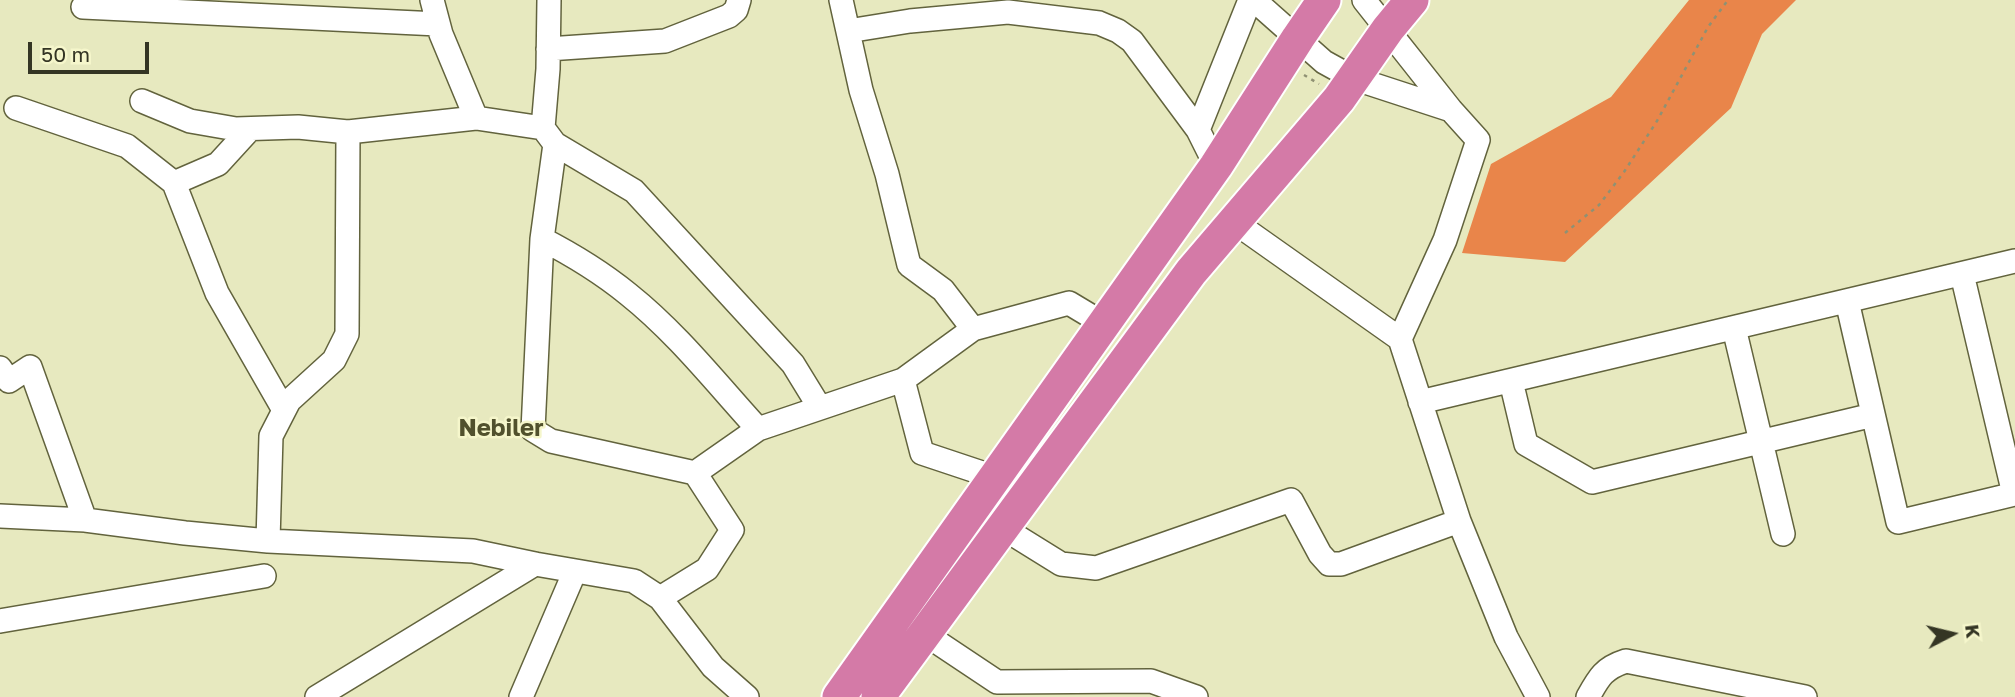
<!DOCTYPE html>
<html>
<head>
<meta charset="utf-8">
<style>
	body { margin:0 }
	#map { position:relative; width:2015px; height:697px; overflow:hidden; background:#e7e9bf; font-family:"Golos Text",sans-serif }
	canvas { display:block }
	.north { position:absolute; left:1917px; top:599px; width:70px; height:70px; -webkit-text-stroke:5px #f5f6cb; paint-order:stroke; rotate:83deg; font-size:19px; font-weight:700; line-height:28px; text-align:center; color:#343524 }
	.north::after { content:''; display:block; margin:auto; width:24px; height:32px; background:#343524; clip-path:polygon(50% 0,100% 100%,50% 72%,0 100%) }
	.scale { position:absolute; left:28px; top:42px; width:121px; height:32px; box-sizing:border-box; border:4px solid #343524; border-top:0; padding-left:9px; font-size:21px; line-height:24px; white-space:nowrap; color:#343524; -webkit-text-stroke:5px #f5f6cb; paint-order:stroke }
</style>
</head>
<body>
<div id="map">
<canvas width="2015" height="697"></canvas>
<div class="north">K</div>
<div class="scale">50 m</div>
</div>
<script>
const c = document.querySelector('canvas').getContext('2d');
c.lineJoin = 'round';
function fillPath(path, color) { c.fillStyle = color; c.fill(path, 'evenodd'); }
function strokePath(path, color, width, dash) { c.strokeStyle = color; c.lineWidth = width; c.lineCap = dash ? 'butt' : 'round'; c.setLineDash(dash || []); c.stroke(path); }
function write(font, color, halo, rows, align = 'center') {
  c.font = font + ' "Golos Text",sans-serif'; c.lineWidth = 5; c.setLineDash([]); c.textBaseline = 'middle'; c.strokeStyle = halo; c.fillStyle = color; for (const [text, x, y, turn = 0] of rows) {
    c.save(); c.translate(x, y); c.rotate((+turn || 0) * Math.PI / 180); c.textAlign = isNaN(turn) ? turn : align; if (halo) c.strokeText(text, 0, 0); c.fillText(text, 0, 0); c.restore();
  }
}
fillPath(new Path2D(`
	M1689 0H1796L1762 34 1731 108 1565 262 1462 253 1491 164 1611 97Z`), '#e9854a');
const minor = new Path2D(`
	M432 0 441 34 476 118
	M841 0 861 90 887 174 909 265 943 290 973 329 1069 303 1104 324
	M1254 0 1324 62 1353 78 1451 110
	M1364 0 1451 110 1478 140 1445 240 1400 339
	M83 7 438 24
	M848 31 910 21 1008 12 1099 23 1118 31 1132 41 1198 130 1216 166
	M548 49 665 41 729 16 736 10 739 0
	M142 101 190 121 236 129 298 127 348 132 476 118 543 128 555 144 634 191 793 364 820 408
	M16 108 127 146 174 183 217 293 284 410
	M543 128 548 69 549 0
	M1198 130 1250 0
	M555 144 542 239 533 430 551 441 695 473
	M174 183 218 164 250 129
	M1233 221 1400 339 1459 521 1506 637 1538 697
	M542 239C573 255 601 272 628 294 677 333 716 383 758 429
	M1962 274 2014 494
	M1847 301 1898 522 2015 494
	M1734 328 1783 534
	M0 368 9 381 30 367 85 520
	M903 380 922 453 994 477
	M1511 381 1526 444 1592 482 1873 415
	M1420 402 2015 261
	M0 516 85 520 185 533 268 541 473 551 535 564 634 581 660 598 707 569 732 530 695 473 758 429 903 380 973 329
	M1003 528 1061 564 1096 568 1291 500 1320 554 1329 564H1341L1459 521
	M268 541 271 436 289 401 334 360 347 334 348 132
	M660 598 713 667 747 697
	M0 621 264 576
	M925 634 997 682 1151 681 1196 697
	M317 697 535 564
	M521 697 575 571
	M1588 697C1599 677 1604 668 1626 661L1805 697`);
const highway = new Path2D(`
	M839 697 1216 166 1298 38 1324 0
	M878 697 1191 272 1339 99 1388 29 1412 0`);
strokePath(minor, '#62633d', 26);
strokePath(highway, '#fff', 37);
strokePath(new Path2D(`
	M1304 75 1319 84
	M1565 233 1599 205 1624 172 1657 121 1708 27 1728 0`), '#8f9173', 2.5, [3.5, 5]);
strokePath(minor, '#fff', 23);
strokePath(highway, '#d47aa7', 33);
write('bold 24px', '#51512d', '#f5f6cb', [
	["Nebiler",501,428]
]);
</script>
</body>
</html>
